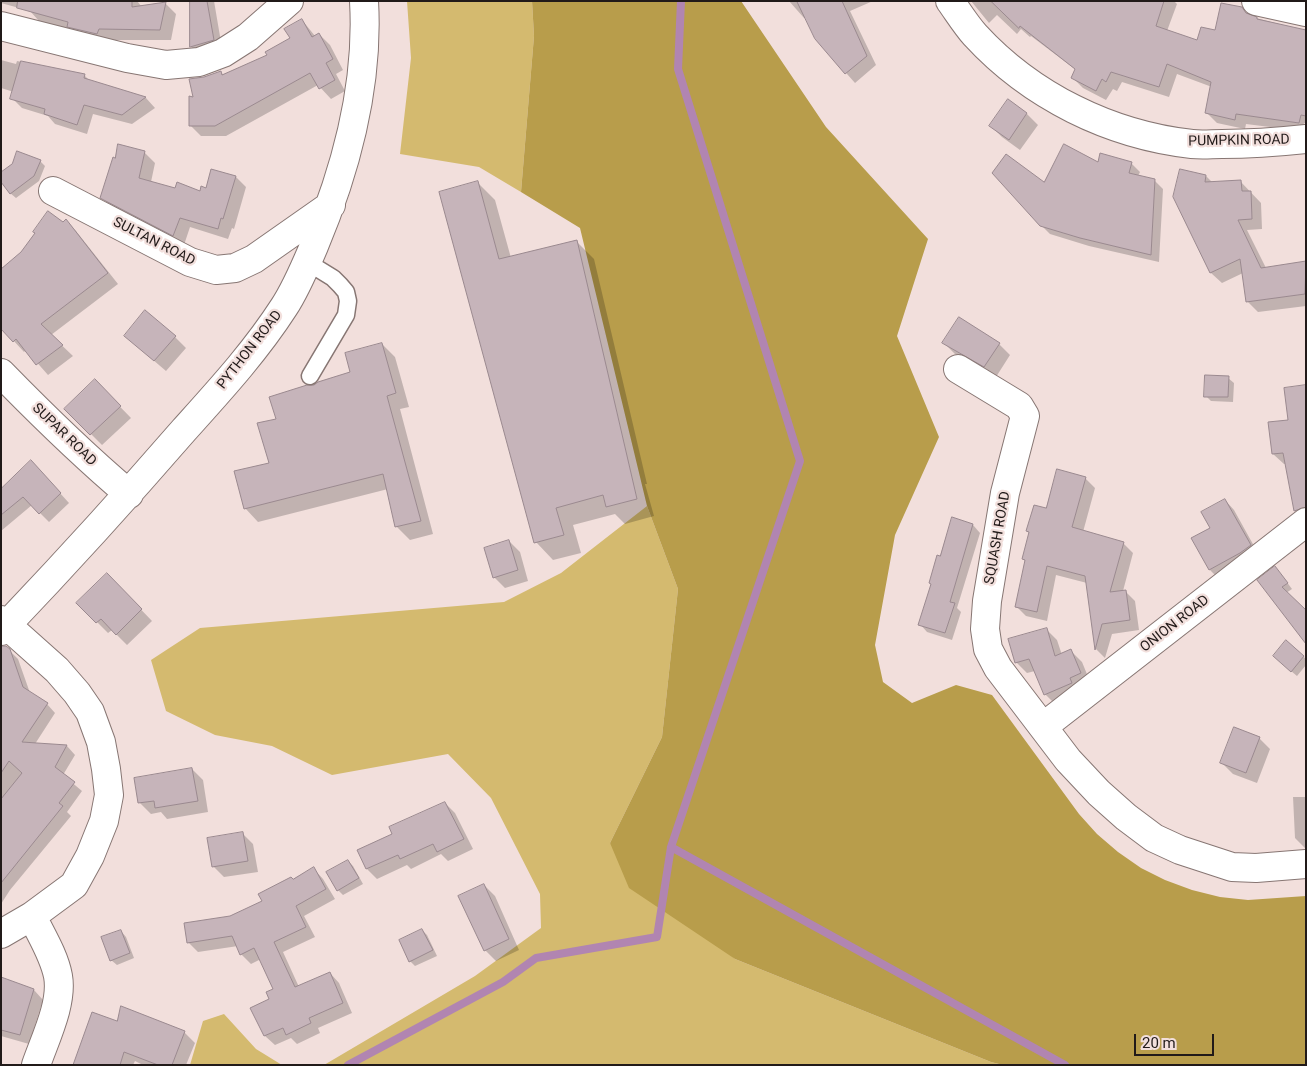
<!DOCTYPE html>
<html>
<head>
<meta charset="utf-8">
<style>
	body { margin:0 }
	#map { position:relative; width:1307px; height:1066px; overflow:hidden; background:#f2dfdc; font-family:Roboto,sans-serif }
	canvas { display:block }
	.frame { position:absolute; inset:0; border:2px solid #211a19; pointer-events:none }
	.scale { position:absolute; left:1134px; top:1034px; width:80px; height:22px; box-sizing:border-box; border:2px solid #211a19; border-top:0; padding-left:6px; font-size:15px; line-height:18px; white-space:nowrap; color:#211a19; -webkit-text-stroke:4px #f2dfdc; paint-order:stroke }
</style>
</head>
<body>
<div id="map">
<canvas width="1307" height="1066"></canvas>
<div class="frame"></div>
<div class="scale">20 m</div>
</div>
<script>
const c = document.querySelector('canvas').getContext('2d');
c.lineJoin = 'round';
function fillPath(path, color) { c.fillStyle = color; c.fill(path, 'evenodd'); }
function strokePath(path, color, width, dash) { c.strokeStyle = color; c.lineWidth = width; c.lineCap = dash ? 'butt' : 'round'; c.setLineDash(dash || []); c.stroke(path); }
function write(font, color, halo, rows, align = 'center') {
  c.font = font + ' Roboto,sans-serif'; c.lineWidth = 4.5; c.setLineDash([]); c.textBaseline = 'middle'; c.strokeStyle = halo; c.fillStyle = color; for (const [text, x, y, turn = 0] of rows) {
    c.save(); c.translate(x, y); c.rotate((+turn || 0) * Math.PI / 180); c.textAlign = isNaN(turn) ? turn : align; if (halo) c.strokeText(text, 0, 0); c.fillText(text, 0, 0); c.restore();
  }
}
fillPath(new Path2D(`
	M407 1H532L534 36 521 192 479 167 400 154 411 58Z
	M647 506 678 589 662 737 610 843 735 959 991 1062 1003 1065H324L475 976 541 928 540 894 491 798 448 754 332 775 272 746 215 735 166 711 151 660 200 628 504 602 561 573Z
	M224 1014 256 1049 282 1065H190L203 1021Z`), '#d4ba6f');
fillPath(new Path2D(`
	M532 1H741L826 127 928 239 897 336 939 437 895 535 875 645 883 682 912 703 956 685 992 695 1079 814 1097 834 1118 852 1141 868 1165 880 1192 890 1220 897 1248 900 1306 896V1065H1003L991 1062 735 959 629 888 610 843 662 737 678 589 647 506 580 228 521 192 534 36Z`), '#b89d4b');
fillPath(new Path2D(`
	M1 1H137L142 7 166 4 176 14 171 40H110L39 21 30 11 1 3Z
	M191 1H214L222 48 200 55 191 47Z
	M789 1H873L850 11 876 65 855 83 816 39 806 17 804 18Z
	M971 1H1174L1177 4 1167 31 1198 42 1216 32 1241 8 1252 17 1306 31V124L1304 123 1302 131 1246 124 1245 129 1217 123 1206 112 1212 87 1177 74 1169 97 1122 82 1117 91 1113 89 1106 100 1083 88 1072 77 1076 70 1031 36 1030 37 1021 29 1017 34 997 15 989 23Z
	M302 20 315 36 319 34 330 45 343 70 336 74 345 91 331 99 318 85 226 136H201L190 125 194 98 205 78 220 72 224 75 269 56 291 39Z
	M1 60 16 64 17 61 84 75 90 81 146 98 155 108 132 124 93 114 87 134 55 124 48 116 22 108 12 98 14 92 1 88Z
	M1008 101 1027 114 1038 125 1020 150 1002 137 991 126Z
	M144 152 155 163 151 182 176 189 201 193 236 177 246 187 234 229 232 228 228 239 190 227 184 245 112 208 102 197Z
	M40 161 45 166 39 181 16 198 10 193Z
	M1099 163H1131L1140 172 1138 176 1154 180 1163 189 1159 262 1089 246 1050 234 1041 225 1045 184Z
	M1206 176 1212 182 1240 181 1261 203 1262 229 1247 230 1266 268 1306 263V306L1258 312 1247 301 1243 273 1222 283 1211 273 1175 197Z
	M477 182 495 200 511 258 576 241 594 259 647 484H645L654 516 625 524 615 514 573 525 581 553 553 560 536 542Z
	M66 220 76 231 118 284 51 335 73 356 48 375 26 350 24 352 1 327Z
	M125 336 175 337 186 348 166 371Z
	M944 343 999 344 1010 355 996 377 955 354Z
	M382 344 395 357 409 407 400 409 433 534 410 540 396 526 388 489 258 522 245 508 270 464 278 420 352 373Z
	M1228 378 1234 383 1233 402 1211 401 1206 396Z
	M95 381 131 418 102 445 66 409Z
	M1290 421 1286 464H1284L1273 454Z
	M40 471 69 503 49 522 32 505 1 531V490Z
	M1085 478 1095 488 1083 532 1123 543 1133 553 1123 591H1125L1135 601 1139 630 1112 634 1105 658 1096 649 1087 583 1056 575 1047 621 1026 616 1017 607 1026 561 1023 559 1030 534 1028 531 1047 510Z
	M1225 500 1234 510 1259 555 1219 579 1210 570 1193 538 1212 528Z
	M973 525 980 533 957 608 961 612 952 640 927 632 920 624 940 558Z
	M509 541 520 552 528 581 505 588 494 577Z
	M1280 573 1292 589 1286 593 1259 580Z
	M107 574 152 621 127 645 112 630 108 633 78 603Z
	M1046 629 1057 640 1062 655 1071 651 1082 662 1091 684 1056 705 1045 694 1035 671 1027 673 1016 662Z
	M1286 642 1306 659V665L1297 676 1279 661Z
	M8 649 18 659 30 693 47 704 55 713 35 744 67 746 75 755 63 775 82 791 67 812 71 816 10 890 1 904V684Z
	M1259 738 1270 749 1257 783 1233 774 1222 763Z
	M192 769 203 780 208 812 167 819 161 812 151 814 140 803Z
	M1293 797H1306V849L1295 838Z
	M445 803 455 813 473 849 448 861 441 854 411 869 407 865 377 879 367 869 359 851 394 834Z
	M242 833 253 844 258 872 224 877 213 866Z
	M348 861 353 866 363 884 343 895 338 890Z
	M314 869 323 879 335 899 304 916 315 937 283 952 299 987 330 973 339 983 352 1013 318 1028 320 1033 297 1044 291 1038 275 1045 265 1036 252 1008 271 999 275 989 261 959 251 964 241 954 238 946 198 952 188 942 231 917 263 901 293 880Z
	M484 885 495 896 519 950 496 961 485 950Z
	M422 930 427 935 437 956 415 966 410 961Z
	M121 931 126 937 134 958 117 965 111 960Z
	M1 987 34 990 43 1000 29 1044 1 1036Z
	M122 1008 184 1032 195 1043 186 1065H143L135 1061 133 1065H77L118 1022Z`), '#0003');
strokePath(new Path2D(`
	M671 847 1065 1065
	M348 1065 503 982 536 958 657 937 671 847 800 461 678 69 681 1`), '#b185b1', 8);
const building = new Path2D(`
	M18 1H132V7L166 2 160 30 99 29 97 34 67 27 68 22 17 8Z
	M190 1H207L214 40 190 47Z
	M797 1H842L867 56 845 74 815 39Z
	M991 1H1164L1156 26 1197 40 1201 27 1215 30 1221 3 1242 7 1246 13 1257 17V19L1306 30V116L1301 115 1299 123 1236 114 1235 120 1205 113 1211 82 1167 64 1159 87 1111 72 1106 82 1102 79 1096 91 1071 78 1075 69 1020 26 1019 28Z
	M302 19 312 37 319 33 333 59 326 63 335 80 319 89 310 73 215 126H189V96L193 97 189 79 204 77 221 71 222 75 267 55 265 52 290 38 284 29Z
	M21 61 85 74 84 78 146 97 122 115 84 105 77 125 44 114 45 109 10 99Z
	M1008 99 1027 113 1009 140 989 126Z
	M118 144 145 151 139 178 175 188 177 182 200 191 201 186 206 188 211 169 236 176 223 219 221 218 218 229 180 218 173 236 100 198 113 157 115 158Z
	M1064 144 1098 162 1100 153 1132 162 1129 173 1155 179 1151 255 1080 238 1040 226 992 173 1006 154 1044 182Z
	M17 151 41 160 34 176 10 194 1 182V172L12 164Z
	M1180 169 1206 175 1205 182 1241 180 1242 191H1251L1252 219 1238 220 1261 268 1306 261 1305 294 1246 302 1240 259 1210 273 1173 197Z
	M478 181 499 259 577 240 637 499 606 507 603 495 556 508 564 535 534 543 439 192Z
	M48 211 63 222 66 219 108 273 41 324 63 345 36 365 16 339 13 342 1 329V269L21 252 35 233 33 232Z
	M145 310 176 336 154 361 124 336Z
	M959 317 1000 343 984 367 942 343Z
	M382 343 396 393 387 396 421 521 395 527 383 474 244 509 234 471 269 463 257 423 276 419 269 397 307 385H314L318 382 350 372 345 353Z
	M1205 375 1229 376 1228 397H1204Z
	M95 379 121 406 90 435 64 409Z
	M1306 385V507L1294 511 1283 453 1272 454 1268 422 1288 420 1284 388Z
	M31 460 61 493 39 514 23 497 1 515V489Z
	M1057 469 1086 477 1072 527 1124 542 1110 592 1126 590 1130 620 1102 624 1095 650 1085 576 1047 566 1037 612 1015 607 1025 560 1022 559 1029 532 1026 531 1034 505 1046 508Z
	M1225 499 1251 545 1240 553 1209 570 1191 538 1210 528 1201 512Z
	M952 517 973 524 950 602 955 603 945 633 918 625 931 584 929 583 937 555 940 556Z
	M509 540 518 570 493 578 484 548Z
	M1275 566 1288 583 1282 587 1306 610V644L1257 580Z
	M107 573 142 609 116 635 101 619 96 623 76 603Z
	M1047 628 1055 656 1071 649 1081 673 1070 678 1072 683 1044 695 1029 659 1015 663 1008 639Z
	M1286 640 1304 656 1291 672 1273 656Z
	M1 646H6L10 649 23 687 48 703 22 742 67 745 55 767 75 782 59 803 63 806 1 883V799L22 773 9 761 1 773Z
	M1234 727 1260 737 1246 773 1220 763Z
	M192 768 198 801 155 808 154 801 138 803 134 778Z
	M445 802 464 839 437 852 433 844 400 859 398 855 366 869 357 850 392 834 389 827Z
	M243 832 248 861 212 867 207 838Z
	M348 860 359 878 337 891 326 872Z
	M314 867 326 889 296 906 306 927 274 942 295 987 330 972 343 1003 309 1018 311 1023 286 1035 283 1028 264 1036 250 1008 269 999 266 992 273 989 254 948 240 955 232 936 187 943 184 923 230 916 262 901 258 894 291 877 293 879Z
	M484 884 509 939 484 951 458 896Z
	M422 929 433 950 409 962 399 940Z
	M121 930 130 953 110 961 101 937Z
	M1 977 34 989 20 1035 1 1030Z
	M121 1006 185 1031 172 1065H158L124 1052 120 1065H73L92 1012 117 1021Z`);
fillPath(building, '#c6b4ba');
strokePath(building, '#9a898f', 1);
const lane = new Path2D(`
	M307 262 333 278 340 285 346 292 348 301 346 315 310 376`);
const street = new Path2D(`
	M950 1C958 12 966 25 975 35 1031 96 1110 135 1192 144 1202 145 1212 144 1222 144 1250 144 1278 142 1306 139
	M1256 1 1306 12
	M1 26 127 58 166 65 199 62 223 53 248 37 289 1
	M53 191 190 262 216 270 235 268 254 259 331 205
	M958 369 1019 406 1025 416 1005 493 987 601 985 629 988 649 998 668 1068 760 1099 793 1126 817 1154 838 1180 850 1232 867 1256 868 1306 864
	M1 373C42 415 84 456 129 494
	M1 620 57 670 77 693 90 712 101 742 106 769 109 795 104 821 90 856 74 885 32 916 1 934
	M1 631C64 565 125 498 184 430 219 391 255 352 284 307 296 289 305 267 314 246 346 170 369 85 364 1
	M1044 726 1306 522
	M32 916C41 935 54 955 58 976 63 1003 45 1039 36 1065`);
strokePath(lane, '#877673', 19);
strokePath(street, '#877673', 30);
strokePath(lane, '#fff', 16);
strokePath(street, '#fff', 28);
write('14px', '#211a19', '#f2dfdc', [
	["PUMPKIN ROAD",1239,141,-1],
	["SULTAN ROAD",154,242,27],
	["PYTHON ROAD",250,350,-52],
	["SUPAR ROAD",64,435,44],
	["SQUASH ROAD",998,538,-80],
	["ONION ROAD",1175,624,-38]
]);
</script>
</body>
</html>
